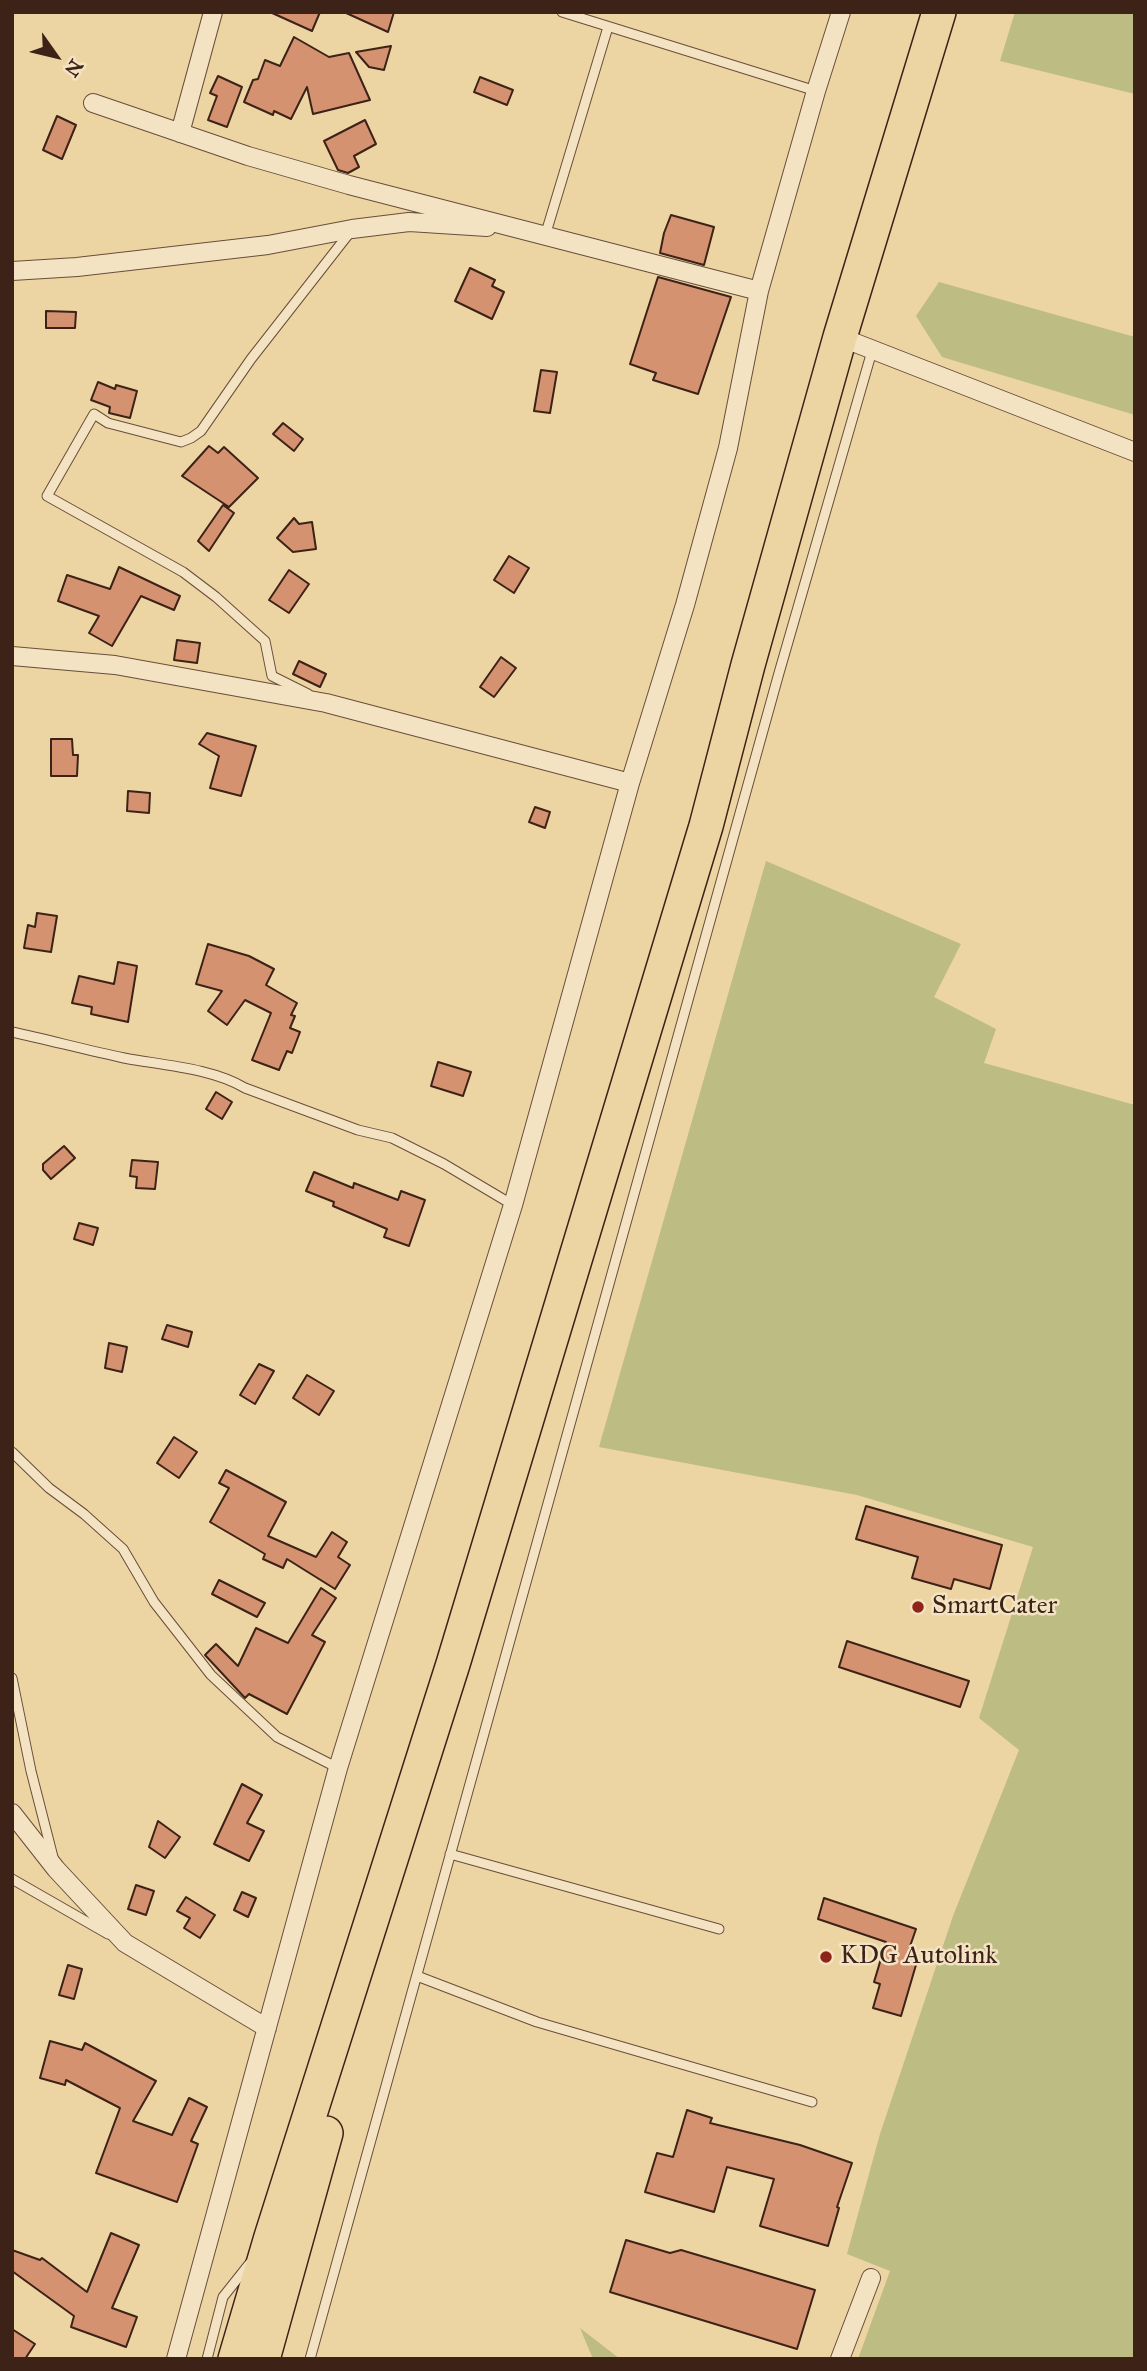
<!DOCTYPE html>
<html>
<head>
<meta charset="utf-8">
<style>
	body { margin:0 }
	#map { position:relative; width:1147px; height:2371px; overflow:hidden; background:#edd4a3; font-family:"IM FELL Great Primer",serif }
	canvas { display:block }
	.frame { position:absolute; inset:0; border:14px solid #3c2217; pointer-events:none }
	.north { position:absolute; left:21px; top:21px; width:70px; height:70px; -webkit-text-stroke:5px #f3e3c3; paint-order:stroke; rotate:124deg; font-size:19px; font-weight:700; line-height:28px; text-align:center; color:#3c2217 }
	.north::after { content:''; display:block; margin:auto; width:24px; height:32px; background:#3c2217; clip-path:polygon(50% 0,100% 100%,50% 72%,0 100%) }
</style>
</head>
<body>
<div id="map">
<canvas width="1147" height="2371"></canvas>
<div class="frame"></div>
<div class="north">N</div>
</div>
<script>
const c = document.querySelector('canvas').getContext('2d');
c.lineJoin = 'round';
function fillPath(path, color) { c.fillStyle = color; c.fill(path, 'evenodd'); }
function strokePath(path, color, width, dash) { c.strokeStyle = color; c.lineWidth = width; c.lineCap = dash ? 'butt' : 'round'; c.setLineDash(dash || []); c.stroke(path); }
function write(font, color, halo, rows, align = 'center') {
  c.font = font + ' "IM FELL Great Primer",serif'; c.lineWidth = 5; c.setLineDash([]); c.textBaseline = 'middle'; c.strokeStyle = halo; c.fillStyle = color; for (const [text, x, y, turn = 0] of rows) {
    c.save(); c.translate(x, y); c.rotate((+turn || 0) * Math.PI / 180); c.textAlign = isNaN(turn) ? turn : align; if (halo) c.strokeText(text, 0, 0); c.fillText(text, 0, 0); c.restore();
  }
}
fillPath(new Path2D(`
	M1015 12H1135V94L1000 61Z
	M939 282 1135 337V415L942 357 916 316Z
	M766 861 961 944 934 997 996 1029 984 1063 1135 1105V2359H858L890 2271 847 2254 880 2134 953 1916 1019 1750 979 1718 1033 1547 857 1495 599 1447Z
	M580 2328 620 2359H593Z`), '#bcbc83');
const building = new Path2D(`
	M270 12H320L312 31Z
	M344 12H394L388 32Z
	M294 37 329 57 349 53 370 100 313 114 307 87 291 119 274 111 273 115 244 102 253 80 258 79 265 60 280 66Z
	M391 46 384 70 369 67 356 52Z
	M218 76 242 87 227 127 208 120 217 96 210 93Z
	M480 77 513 90 507 105 474 92Z
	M57 116 76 125 62 159 43 150Z
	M365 120 376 144 354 156 359 167 348 173 338 170 324 141Z
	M671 215 714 227 704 265 660 253 664 233Z
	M470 268 495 280 492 286 504 292 492 319 455 301Z
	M658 277 731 297 698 394 653 380 656 373 630 364Z
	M46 311 76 312 75 328H46Z
	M541 370 557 372 550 413 534 411Z
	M98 382 115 389 116 385 137 391 130 418 109 413 110 407 91 400Z
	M283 423 303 439 294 451 273 434Z
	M209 446 218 453 224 447 258 478 229 507 182 476Z
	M223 505 234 513 209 551 198 541Z
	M294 518 299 524 312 522 316 549 293 552 277 538Z
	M509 556 529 568 514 593 494 580Z
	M119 567 180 596 174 610 141 596 112 646 89 633 99 616 58 601 67 575 110 589Z
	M289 570 309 584 289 613 269 600Z
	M177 640 200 643 197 663 174 660Z
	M501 657 516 668 494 697 480 687Z
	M299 661 326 674 320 687 293 674Z
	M207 733 256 746 241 796 210 788 219 756 199 744Z
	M51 739H72L73 755H78L77 776H51Z
	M128 791 150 793 149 813 127 811Z
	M535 807 550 812 545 828 529 822Z
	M37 913 57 916 51 952 24 948 28 925 35 927Z
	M208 944 249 956 274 969 266 985 297 1003 291 1015 295 1016 290 1028 300 1032 292 1053 287 1051 279 1070 252 1060 271 1013 245 1000 227 1025 208 1011 222 991 196 984Z
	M118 962 137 966 128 1022 91 1014 92 1007 72 1003 79 976 114 984Z
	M438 1062 471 1072 463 1096 431 1086Z
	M216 1092 232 1102 222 1119 206 1109Z
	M64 1146 75 1158 51 1179 43 1170V1164Z
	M132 1160 158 1162 155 1189 136 1188 137 1177 130 1176Z
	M314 1172 353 1188 354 1183 398 1200 401 1191 425 1200 409 1246 384 1237 387 1229 333 1206 334 1202 306 1191Z
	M79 1223 98 1228 93 1245 74 1239Z
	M167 1325 192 1332 188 1347 162 1339Z
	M109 1343 127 1347 122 1372 105 1368Z
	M259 1364 274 1371 255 1404 240 1395Z
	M307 1375 334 1391 319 1415 293 1398Z
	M174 1437 197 1452 179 1478 157 1463Z
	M226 1470 286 1502 268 1536 316 1557 332 1532 347 1542 338 1557 350 1565 335 1589 287 1559 283 1568 263 1559 265 1554 210 1522 229 1488 219 1483Z
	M866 1506 1002 1545 990 1589 954 1579 951 1589 912 1578 918 1557 856 1539Z
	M219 1580 265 1603 257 1617 212 1594Z
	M321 1588 336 1598 312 1635 325 1642 287 1714 249 1694 245 1698 205 1655 216 1644 238 1666 256 1628 288 1643Z
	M847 1641 969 1681 960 1707 839 1667Z
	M242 1784 262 1795 247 1823 264 1831 249 1861 214 1844Z
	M158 1821 180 1837 165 1858 149 1847Z
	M136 1885 154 1891 146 1915 128 1909Z
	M242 1892 256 1898 248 1917 234 1910Z
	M186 1897 215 1915 200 1938 184 1928 190 1918 177 1911Z
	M824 1898 916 1929 907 1955 918 1958 901 2016 873 2008 880 1984 874 1982 886 1942 818 1919Z
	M68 1965 82 1969 74 1999 59 1995Z
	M50 2041 82 2050 85 2043 156 2081 133 2121 172 2135 189 2098 207 2107 191 2141 198 2144 177 2202 96 2173 120 2108 66 2080 65 2085 40 2078Z
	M687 2110 712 2118 710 2123 800 2145 852 2163 837 2207 839 2208 828 2246 760 2226 774 2179 727 2167 714 2212 645 2192 657 2153 673 2157Z
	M111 2233 139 2245 112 2308 137 2317 126 2347 71 2327 74 2316 12 2271V2250L40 2260 42 2258 87 2292Z
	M626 2240 670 2253 681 2250 815 2290 797 2349 610 2292Z
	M12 2329 35 2344 25 2359H12Z`);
fillPath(building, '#d49271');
strokePath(building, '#3c2217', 2);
const lane = new Path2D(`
	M562 12 816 91
	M545 236 608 27
	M308 694 272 676 265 641 216 597 183 572 47 496 94 414 108 423 181 442 191 438 201 431 251 359 351 231
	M12 1032C49 1040 86 1050 124 1058 161 1065 212 1068 245 1088L358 1130 392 1138 444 1164 513 1205
	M12 1452 49 1488 84 1514 123 1549 154 1602 211 1675 277 1737 338 1768
	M12 1678 31 1771 53 1857
	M450 1854 719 1929
	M12 1879 108 1934
	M417 1976 537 2022 812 2102
	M207 2359 223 2297 250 2263
	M310 2359 779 673 872 351`);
const street = new Path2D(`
	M93 103 248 156 349 185 759 291
	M180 133 213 12
	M12 271 77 267 268 245 352 229 409 222 487 227
	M840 337 1135 452
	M12 656 115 665 326 703 630 783
	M12 1813 56 1869 125 1943 267 2028
	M176 2359 338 1768 513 1205 630 783 685 605 728 448 759 291 816 91 841 12
	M840 2359 871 2278`);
const highway = new Path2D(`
	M235 2359 271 2237 453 1664 706 826 748 665 840 337 939 12
	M263 2359 326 2133`);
strokePath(lane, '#684e3a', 11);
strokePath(street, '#684e3a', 20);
strokePath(highway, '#3c2217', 36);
strokePath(lane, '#f3e3c3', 9);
strokePath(street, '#f3e3c3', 18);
strokePath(highway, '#edd4a3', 33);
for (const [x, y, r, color] of [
	[918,1607,7,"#8f2418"],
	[826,1957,7,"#8f2418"]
]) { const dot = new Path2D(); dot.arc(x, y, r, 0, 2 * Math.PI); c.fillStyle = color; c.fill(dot); strokePath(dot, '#f3e3c3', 2.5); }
write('26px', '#3c2217', '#f3e3c3', [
	["SmartCater",932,1607],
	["KDG Autolink",840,1957]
], 'left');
</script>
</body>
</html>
